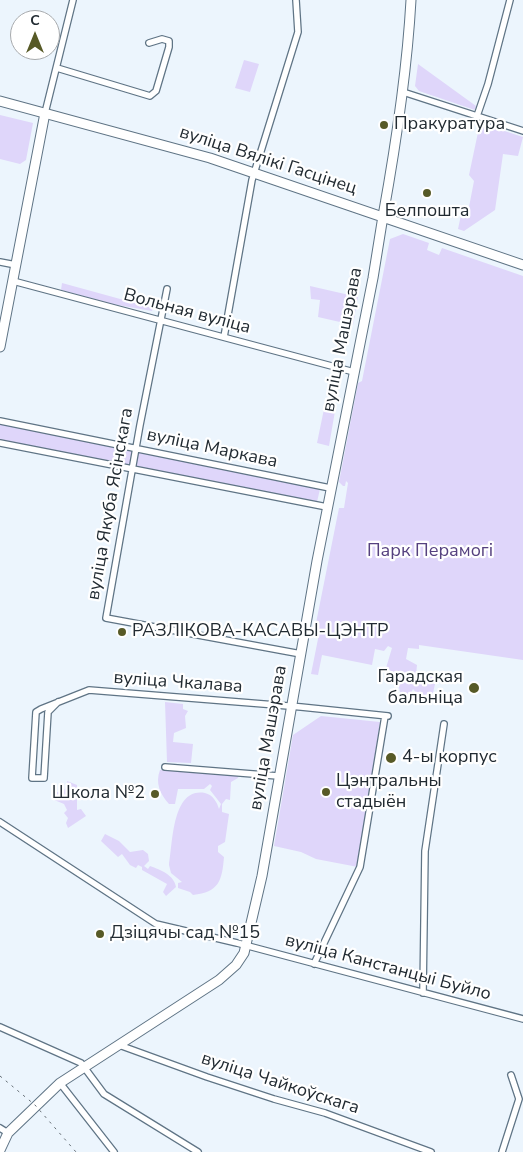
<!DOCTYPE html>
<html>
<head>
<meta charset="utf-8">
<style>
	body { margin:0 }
	#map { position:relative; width:523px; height:1152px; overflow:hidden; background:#ecf5fd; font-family:"Nunito Sans",sans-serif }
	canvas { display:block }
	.north { position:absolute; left:10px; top:10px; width:50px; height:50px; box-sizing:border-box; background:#fff; border:1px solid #a7aaad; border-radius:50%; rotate:0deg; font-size:14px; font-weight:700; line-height:20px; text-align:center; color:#222b32 }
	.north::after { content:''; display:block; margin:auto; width:18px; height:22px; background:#575a27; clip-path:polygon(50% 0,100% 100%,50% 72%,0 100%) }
</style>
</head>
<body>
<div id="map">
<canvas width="523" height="1152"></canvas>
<div class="north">С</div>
</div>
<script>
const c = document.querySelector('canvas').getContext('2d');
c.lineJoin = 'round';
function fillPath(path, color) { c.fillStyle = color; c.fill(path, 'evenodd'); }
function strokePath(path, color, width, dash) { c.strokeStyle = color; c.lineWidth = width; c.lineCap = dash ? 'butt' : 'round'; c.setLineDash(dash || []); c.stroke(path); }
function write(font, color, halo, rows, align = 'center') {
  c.font = font + ' "Nunito Sans",sans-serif'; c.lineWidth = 4.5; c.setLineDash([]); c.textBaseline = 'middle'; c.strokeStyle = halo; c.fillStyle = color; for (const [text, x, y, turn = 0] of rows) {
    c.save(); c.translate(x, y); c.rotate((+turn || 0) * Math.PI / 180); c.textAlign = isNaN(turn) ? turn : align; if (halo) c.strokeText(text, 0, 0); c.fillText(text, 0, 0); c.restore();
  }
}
fillPath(new Path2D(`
	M244 60 259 64 250 92 235 88Z
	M418 64 476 106 475 110 419 91 415 86Z
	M0 115 33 123 26 160 20 164 0 159Z
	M480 123 523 137 518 156 503 154 495 210 464 231 458 229 461 215 469 207 474 181 469 175Z
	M403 234 429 243 427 250 439 255 442 248 523 276V660L419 645V649L408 648 406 659 417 665 416 675 432 673 435 684 433 693 419 696 413 689 410 695 401 696 396 674 386 668 392 648 388 646 384 651 375 649 372 665 322 655 318 675 311 674 319 634V622L316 623 339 508H344L348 483 346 481 345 486H343L339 482 358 383 362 381 390 239Z
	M62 283 153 308 152 311 112 304 61 290Z
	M310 286 358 297 353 325 318 317 320 300 311 299Z
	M324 409 335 411 329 446 317 443Z
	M0 424 320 489 317 502 0 440Z
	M165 702 183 704V709L188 711 185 716 186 728 174 733 173 742 193 744 191 763 167 762Z
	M321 716 380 722 358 867 316 859 301 852 274 846 293 735Z
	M160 770 239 774 238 778 231 782 230 800 226 799 222 804V812L229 814 225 842 218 846V852L224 857C222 881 219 892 193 895L190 892 178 888V883L182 882 171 873 169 865C173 842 172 787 205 793 213 795 217 802 219 809L221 804 210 790 212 786 210 784 204 789H178L175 804H169C160 794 155 783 160 770Z
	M67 781 77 785V810L81 809 86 816 68 828 66 823 68 818 64 813 67 810 64 804 52 799 54 793C61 791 68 791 67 781Z
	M105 834 119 841 130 852 143 850 148 854 149 861 144 866 148 869 150 866C161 870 174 875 176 887L166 896 163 892 167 884 142 870V867L138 865 136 868 130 865 122 854 118 857 101 841Z`), '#dfd6fa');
const street = new Path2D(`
	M57 68 150 96 156 91 169 47V41L162 39 149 43
	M403 92 523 131
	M45 113 73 0
	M477 116 488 84 510 0
	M0 262 16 265
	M13 281 354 372
	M167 289 140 425 106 618 301 654
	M224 337 252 180 298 32 296 0
	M0 421 330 488
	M0 443 327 507
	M58 702 48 712 44 778H32L36 712 41 709 89 690 301 707 388 716
	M165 767 278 776
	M0 822 156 924 237 943 523 1019
	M314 964 360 867 385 716
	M423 993 425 851 444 724
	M0 1027 81 1063 104 1094 198 1152
	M119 1045 207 1077 274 1099 325 1113 431 1152
	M60 1083 114 1152
	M0 1128 8 1133
	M502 1152 519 1099 511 1075`);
const secondary = new Path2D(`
	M383 216C396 144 407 73 411 0
	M0 347 45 113`);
const primary = new Path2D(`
	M0 101 210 158 523 265
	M0 1150 8 1133 60 1083 219 980 236 965 244 953 262 876 317 561 373 278 383 216`);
strokePath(street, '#5f7485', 8);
strokePath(secondary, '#5f7485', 11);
strokePath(primary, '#5f7485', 11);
strokePath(street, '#fff', 5.5);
strokePath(secondary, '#fff', 9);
strokePath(primary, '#fff', 9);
strokePath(new Path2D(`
	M0 1076 35 1105 76 1152`), '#656e75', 1, [2.5, 5]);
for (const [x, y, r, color] of [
	[384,125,5,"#575a27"],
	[427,193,5,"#575a27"],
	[122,632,5,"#575a27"],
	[474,688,6,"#575a27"],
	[391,758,6,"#575a27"],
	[326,792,5,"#575a27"],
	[155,794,5,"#575a27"],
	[100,934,5,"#575a27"]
]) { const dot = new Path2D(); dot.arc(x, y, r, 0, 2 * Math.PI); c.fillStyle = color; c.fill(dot); strokePath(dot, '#fff', 2); }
write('18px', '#222b32', '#fff', [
	["Пракуратура",394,125],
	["Белпошта",427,212,"center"],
	["РАЗЛІКОВА-КАСАВЫ-ЦЭНТР",132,632],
	["Гарадская",463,678,"right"],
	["бальніца",463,699,"right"],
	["4-ы корпус",402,758],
	["Цэнтральны",336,782],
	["стадыён",336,803],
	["Школа №2",145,794,"right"],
	["Дзіцячы сад №15",110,934]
], 'left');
write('18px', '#222b32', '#fff', [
	["вуліца Вялікі Гасцінец",268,161,18],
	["Вольная вуліца",187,312,15],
	["вуліца Машэрава",343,340,-79],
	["вуліца Маркава",212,449,12],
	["вуліца Якуба Ясінскага",111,504,-80],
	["вуліца Чкалава",178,683,4],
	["вуліца Машэрава",269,738,-80],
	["вуліца Канстанцыі Буйло",388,968,15],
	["вуліца Чайкоўскага",280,1084,18]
]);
write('18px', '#55417f', '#fff', [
	["Парк Перамогі",430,552]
]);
</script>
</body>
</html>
